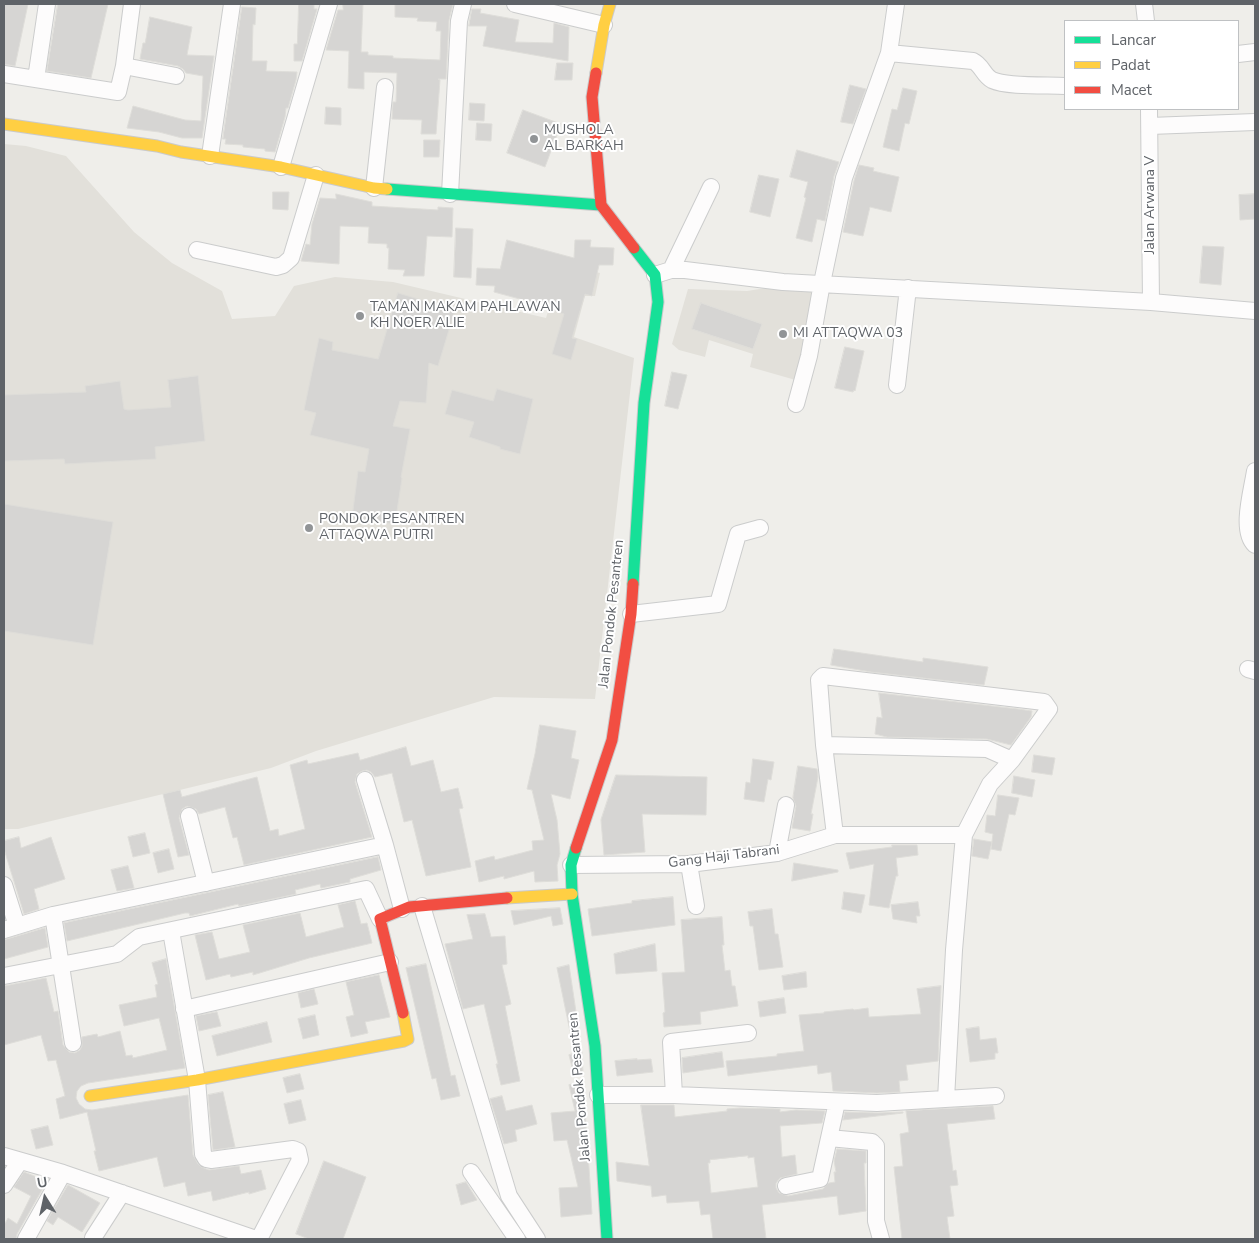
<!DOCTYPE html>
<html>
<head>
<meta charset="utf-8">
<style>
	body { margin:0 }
	#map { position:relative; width:1259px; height:1243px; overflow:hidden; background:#efeeea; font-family:"Nunito Sans",sans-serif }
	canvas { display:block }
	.frame { position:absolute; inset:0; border:5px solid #5f6368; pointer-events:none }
	.legend { position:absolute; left:1064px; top:20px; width:175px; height:90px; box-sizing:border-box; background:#fff; border:1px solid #bfc1c3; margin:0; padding:6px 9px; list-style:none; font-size:15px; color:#5f6368 }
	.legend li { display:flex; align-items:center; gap:10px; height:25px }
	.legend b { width:25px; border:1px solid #bfc1c3 }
	.north { position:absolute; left:20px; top:1173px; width:50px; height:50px; -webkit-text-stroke:4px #fff; paint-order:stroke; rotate:350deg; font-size:14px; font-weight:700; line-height:20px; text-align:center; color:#5f6368 }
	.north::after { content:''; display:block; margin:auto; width:18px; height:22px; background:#5f6368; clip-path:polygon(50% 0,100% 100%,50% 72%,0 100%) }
</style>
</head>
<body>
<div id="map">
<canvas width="1259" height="1243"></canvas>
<div class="frame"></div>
<ul class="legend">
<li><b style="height:6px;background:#16e098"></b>Lancar</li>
<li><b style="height:6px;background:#ffcf43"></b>Padat</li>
<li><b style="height:6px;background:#f24e42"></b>Macet</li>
</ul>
<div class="north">U</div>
</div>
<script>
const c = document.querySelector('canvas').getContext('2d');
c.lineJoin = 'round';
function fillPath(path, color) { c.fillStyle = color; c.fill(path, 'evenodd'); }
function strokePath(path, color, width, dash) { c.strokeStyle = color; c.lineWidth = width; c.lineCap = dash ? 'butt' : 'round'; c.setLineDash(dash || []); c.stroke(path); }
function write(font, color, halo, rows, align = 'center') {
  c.font = font + ' "Nunito Sans",sans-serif'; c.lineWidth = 4; c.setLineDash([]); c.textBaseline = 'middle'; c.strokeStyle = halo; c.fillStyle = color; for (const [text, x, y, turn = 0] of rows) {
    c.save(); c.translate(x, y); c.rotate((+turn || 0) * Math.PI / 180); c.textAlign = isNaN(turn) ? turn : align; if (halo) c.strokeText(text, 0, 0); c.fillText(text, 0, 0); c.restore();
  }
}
fillPath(new Path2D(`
	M4 144 26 146 66 156 134 232 172 263 222 291 232 319 275 316 294 286 335 277 393 282 546 318 563 264 600 273 595 296H585L574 337 634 358 595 699 494 697 316 751 271 768 18 829H4Z
	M817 280 799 381 750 367 753 354 709 340 705 357 679 350 672 344 688 289 747 291ZM701 303 762 324 753 349 693 329Z`), '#e2e0da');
const building = new Path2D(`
	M4 4H28L15 66 4 64Z
	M58 4H108L91 78 47 71Z
	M299 4H314V9H317L302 61H294V44H297Z
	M343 4H363L361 52H368V55L393 56V58L440 60 441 31H436L437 22 417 21 418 18 395 17V4H453L449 20 446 79H438L440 80 436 134H421L422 120 392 119 393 102H396L397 73 364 72V89L348 88 349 51 326 50 338 10H343Z
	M242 7 256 8 255 25 253 24 252 61H267L266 71 297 72 296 80 288 108H286L285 117 275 152 265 151V149L243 147V145L225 144 226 139H223Z
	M472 9H481L480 13 519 20 515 42 553 43 554 23 569 27 568 61 483 46 487 26H469Z
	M150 17 192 27 187 55 214 56 202 138H182L159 132 127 128 133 106 185 120 201 121 203 76 186 73 183 69 178 66 140 59 143 43H145Z
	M557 63H573L572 80H555Z
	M850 85 866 89 853 124 841 122Z
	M903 88 917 91 909 124 905 123 899 151 883 147 892 109 897 110Z
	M470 103 485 104 484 121 469 120Z
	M326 107 341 108V125L325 124Z
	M523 110 561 124 545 167 507 153Z
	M477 123 492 124 491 141 476 140Z
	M424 140H440L439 157H424Z
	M797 150 839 162 834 176 825 221 817 219 812 242 796 238 806 198 804 197 808 182 790 177Z
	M859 165 874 168 873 171 899 177 891 212 870 207 863 236 843 232 854 181Z
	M759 175 779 179 770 217 750 212Z
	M273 192H289L288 210 273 209Z
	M336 194 372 202V206L438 210V207L453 208 452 237 427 236 424 276H403L405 270 388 269 389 248H387V244L368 243 369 227 340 226 339 264 301 261 306 244 310 245 312 224 320 198 336 199Z
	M1255 194V219L1240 220 1239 195Z
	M456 228 473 229 471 278 454 277Z
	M507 240 574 258 575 240H591L590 247 614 248 613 265H599L592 296 585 294 572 338 577 339 571 360 552 354 564 314 553 310V308L494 292 495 286 476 285 477 268 500 269Z
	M1203 246 1224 247 1221 285 1200 283Z
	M398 293 455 310 438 366 429 363 426 403 400 401 393 426 410 429 401 477 402 478 395 524 352 518 358 471 365 472 369 449 310 435 316 413 304 410 319 338 333 342 332 350 378 359Z
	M701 303 762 324 753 349 692 329Z
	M845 347 864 351 855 391 854 390 853 392 835 388Z
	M672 372 687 375 678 409 665 406Z
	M198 376 205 441 155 447 156 459 65 464 64 459 4 461V395L86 392 85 386 120 381 124 409 128 410 171 407 168 380Z
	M497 389 533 399 520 454 500 449V447L469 437 474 422 445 414 452 390 493 401Z
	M4 504 113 522 93 645 4 631Z
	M834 649 923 662V658L988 667 984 685 871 672 831 665Z
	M879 693 1018 709 1032 711 1031 717 1011 745 987 739 887 737 875 734 877 717 882 718Z
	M540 725 576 731 571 758 579 760 570 799 551 794 557 820 560 854 557 865 558 881 535 882 534 871 504 879V876L479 882 475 861 494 856 495 860 533 850 532 841 544 840 532 790 527 789 535 754Z
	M406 747 411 766 433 760 441 792 458 788 463 808 459 809 471 867 426 876 412 820 404 822 392 773 375 777 371 772 367 770 362 771 357 774 355 782 372 837 244 865 237 837 233 838 225 807 199 814 196 809 187 806 182 809 179 818 189 855 178 857 163 794 180 790 182 797 257 777 270 831 278 829 279 836 305 829 290 765 307 760 308 764 358 753 360 760Z
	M1034 755 1055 758 1052 775 1032 772Z
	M753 759 774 762 771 780 768 779 764 802 744 799 746 782 750 783Z
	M798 766 817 769 818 777 811 814H813L810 831 792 828 796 806 793 798Z
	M616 775 707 777 706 815 642 814 645 852 604 855 601 820Z
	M1014 776 1035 780 1032 797 1012 793Z
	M998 795 1019 798 1015 815 1009 814 1001 851 991 849 993 834 985 832 987 815 995 816Z
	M145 833 150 853 133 857 128 837Z
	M19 837 21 848 51 837 65 879 34 889 39 909 24 914 4 849V841Z
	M974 839 992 842 988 859 972 856Z
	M892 845H917L918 855 896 858 898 876H896L889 908 869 905 874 864 850 869 846 853 892 847Z
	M169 849 174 869 158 873 153 853Z
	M378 857 381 870 350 879V882L321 888 320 884 295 890 296 894 239 906 238 904 190 916 189 913H185L67 941 64 923Z
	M794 863 838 870V872L792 881Z
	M128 866 134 888 117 891 111 870Z
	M844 892 865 895 861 913 842 909Z
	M673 897 675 925 592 936 588 909 632 903V901Z
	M355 901 361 924 367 923 372 943 309 958 253 975V972L231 977 230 974 206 980 195 935 212 932 219 959 250 952 243 925 300 913 306 937 344 927 338 905Z
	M918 902 920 916H916L917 923 893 919 891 905Z
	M560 908 563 924 553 926 551 916 514 925 511 911Z
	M772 909 775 934H778L783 967 759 970 753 926H750L748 912Z
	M485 914 491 937 505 936 507 964 502 965 511 1004 505 1006 520 1081 501 1085 496 1064H498L484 1004 463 1009 445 944 473 939 467 915Z
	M722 917 724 945H722L725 971 730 970 732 986H735L738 1006 700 1012 701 1024 664 1027 663 1013 665 1012 662 973 685 972 681 920Z
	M45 928 48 947 4 959V940Z
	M655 944 657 971 616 974 614 954Z
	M166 959 185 1068 88 1083 81 1086 77 1091 76 1098 79 1104 85 1109 92 1110 188 1095 193 1155 198 1164 201 1167 209 1170 239 1166 241 1174 261 1170 266 1189 249 1194V1192L213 1201 211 1191 188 1196 185 1182 164 1187 157 1157 99 1171 94 1151H96L87 1112 60 1119 56 1099 65 1096 56 1060 48 1061 41 1035 4 1045V986L46 978 54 1012 58 1011 63 1045 69 1052 75 1053 80 1050 82 1046V1037L97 1034 98 1037 120 1031 126 1056 132 1055 133 1058 167 1050 159 1018 124 1026 119 1005 157 997 155 985 158 984 152 963Z
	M426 964 451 1076 455 1075 460 1096 441 1100 436 1078 432 1079 406 968Z
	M569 965 581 1045 573 1046 557 968Z
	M806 972 807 987 784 990 782 976Z
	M379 975 390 1017 365 1022 368 1033 351 1037 346 1017 354 1015 346 982Z
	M941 986 938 1061 906 1065 908 1080 899 1081 900 1092 877 1093 833 1091 831 1072 818 1074 817 1065 728 1076 726 1061 777 1056V1054L804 1051 799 1015 824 1013V1012L853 1009 854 1010 868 1008 869 1017 921 1014 917 989Z
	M314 989 318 1004 301 1008 298 993Z
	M784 998 786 1013 760 1017 758 1002Z
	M217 1012 221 1026 199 1031 196 1016Z
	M315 1015 319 1035 303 1039 298 1019Z
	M267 1022 272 1042 217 1056 212 1036Z
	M979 1027 980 1040 996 1038 998 1053H995V1059L970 1062 966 1029Z
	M582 1052 583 1073 574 1075 569 1055Z
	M722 1052 724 1067 683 1073 682 1058Z
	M637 1059V1060L651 1059 653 1072 617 1076 615 1061Z
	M300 1074 304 1089 287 1093 283 1078Z
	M583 1082 587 1138 585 1139 588 1152 592 1214 561 1217 559 1188 578 1187 567 1140 554 1141 551 1113 575 1111 569 1085Z
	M223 1092 235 1147 213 1150 208 1095Z
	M502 1096 506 1111 532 1105 537 1124 515 1130 517 1141 504 1144 490 1099Z
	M301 1100 306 1120 289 1124 284 1104Z
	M641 1105H674L675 1117 727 1111V1109L740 1108 780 1109V1112L796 1110 825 1111 822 1123 780 1126 782 1157 795 1155 797 1174 780 1178 776 1183V1188L779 1193 788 1196 823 1189 829 1183 835 1182 834 1172H836L834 1161 837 1149 866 1151V1163H864L866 1211 839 1215 837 1196 762 1205 766 1239H713L710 1214 701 1215 699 1201 667 1203 666 1195 652 1197 651 1186 617 1181 616 1162 649 1166ZM748 1156V1158L754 1157 758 1187 711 1193 708 1163H710V1160Z
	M993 1106 995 1119 947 1124 953 1171 956 1170 958 1185 950 1186 954 1216 947 1217 950 1239H902L894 1167 903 1166 900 1134 909 1132 906 1111Z
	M845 1112 878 1113 903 1112V1113L843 1120Z
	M48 1126 53 1145 36 1149 31 1130Z
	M324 1161 366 1177 343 1239H309L296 1234Z
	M24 1172 47 1181 17 1234 16 1239H4V1225L8 1218 17 1224 31 1196 14 1187Z
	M466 1182 477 1200 461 1205 456 1185Z
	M68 1185 100 1203 82 1232 58 1217 53 1225 47 1221Z`);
fillPath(building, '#d6d5d3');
strokePath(building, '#deddd9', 1);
const street = new Path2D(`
	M515 4 604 25
	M1144 4 1146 21
	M889 53 973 61C982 65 983 75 992 80 1007 87 1047 85 1065 86
	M1238 54 1255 52
	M124 66 176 76
	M4 74 118 92 124 66 132 4
	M36 79 47 4
	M1149 109 1151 302
	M1150 126 1255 122
	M210 156 232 4
	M281 167 329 4
	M374 188 385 87
	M450 194 459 21 463 4
	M197 250 276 267 283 265 291 258 316 175
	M671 270 711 187
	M655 275 671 270H685L783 282 1151 302 1255 311
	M897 385 908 288
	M796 404 809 356 822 283 844 178 889 53 896 4
	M1255 471C1252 491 1240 531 1255 545
	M631 614 718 604 738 534 760 528
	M1248 669 1255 671
	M824 745 987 749 1012 760 990 784 964 835 954 950 946 1099
	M365 780 385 845 402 909
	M189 816 206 883
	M835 835 824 745 819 680 823 676 1044 702 1049 709 1012 760
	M777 853 786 805
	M689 864 696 906
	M571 865 689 864 777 853 835 835H964
	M4 885 17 926
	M422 906 509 1196 537 1239
	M53 915 73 1043
	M4 930 53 915 385 845
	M171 931 197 1080 203 1154 206 1159 211 1160 293 1149 298 1151 300 1160 259 1239
	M4 976 117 954 139 937 366 889 380 919
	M184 1009 390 962
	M598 1095H674L877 1103 996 1096
	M674 1095 671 1042 748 1033
	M829 1138 872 1142 876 1146V1221L881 1239
	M4 1156 63 1173 256 1239
	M471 1172 517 1239
	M4 1185 20 1161
	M786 1186 820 1179 837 1102
	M93 1238 122 1193
	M26 1239 63 1173`);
const fast = new Path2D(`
	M387 189 601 205
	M633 584 644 403 658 302 655 275 634 248
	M576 848 571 865 572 894 595 1046 607 1239`);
const slow = new Path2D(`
	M596 73 604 25 610 4
	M4 124 157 146 181 152 281 167 374 188 387 189
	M507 898 572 894
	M90 1096 197 1080 404 1041 408 1039 403 1013`);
const jam = new Path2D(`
	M596 73 592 97 601 205 634 248
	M576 848 612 740 631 614 633 584
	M403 1013 380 919 409 907 507 898`);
strokePath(street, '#cbcccc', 18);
strokePath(fast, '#cacacb', 13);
strokePath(slow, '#cacacb', 13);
strokePath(jam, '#cacacb', 13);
strokePath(street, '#fdfcfc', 16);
strokePath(fast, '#16e098', 11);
strokePath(slow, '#ffcf43', 11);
strokePath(jam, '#f24e42', 11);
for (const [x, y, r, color] of [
	[534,139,5,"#919496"],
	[360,316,5,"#919496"],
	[783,334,5,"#919496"],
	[309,528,5,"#919496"]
]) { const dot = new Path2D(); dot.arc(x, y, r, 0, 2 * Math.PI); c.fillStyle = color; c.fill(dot); strokePath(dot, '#fff', 2); }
write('14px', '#5f6368', '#fff', [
	["MUSHOLA",544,131],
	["AL BARKAH",544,147],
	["TAMAN MAKAM PAHLAWAN",370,308],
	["KH NOER ALIE",370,324],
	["MI ATTAQWA 03",793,334],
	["PONDOK PESANTREN",319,520],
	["ATTAQWA PUTRI",319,536]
], 'left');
write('14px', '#5f6368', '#fff', [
	["Jalan Arwana V",1151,205,-90],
	["Jalan Pondok Pesantren",612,614,-84],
	["Gang Haji Tabrani",724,857,-7],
	["Jalan Pondok Pesantren",580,1087,-95]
]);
</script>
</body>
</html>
